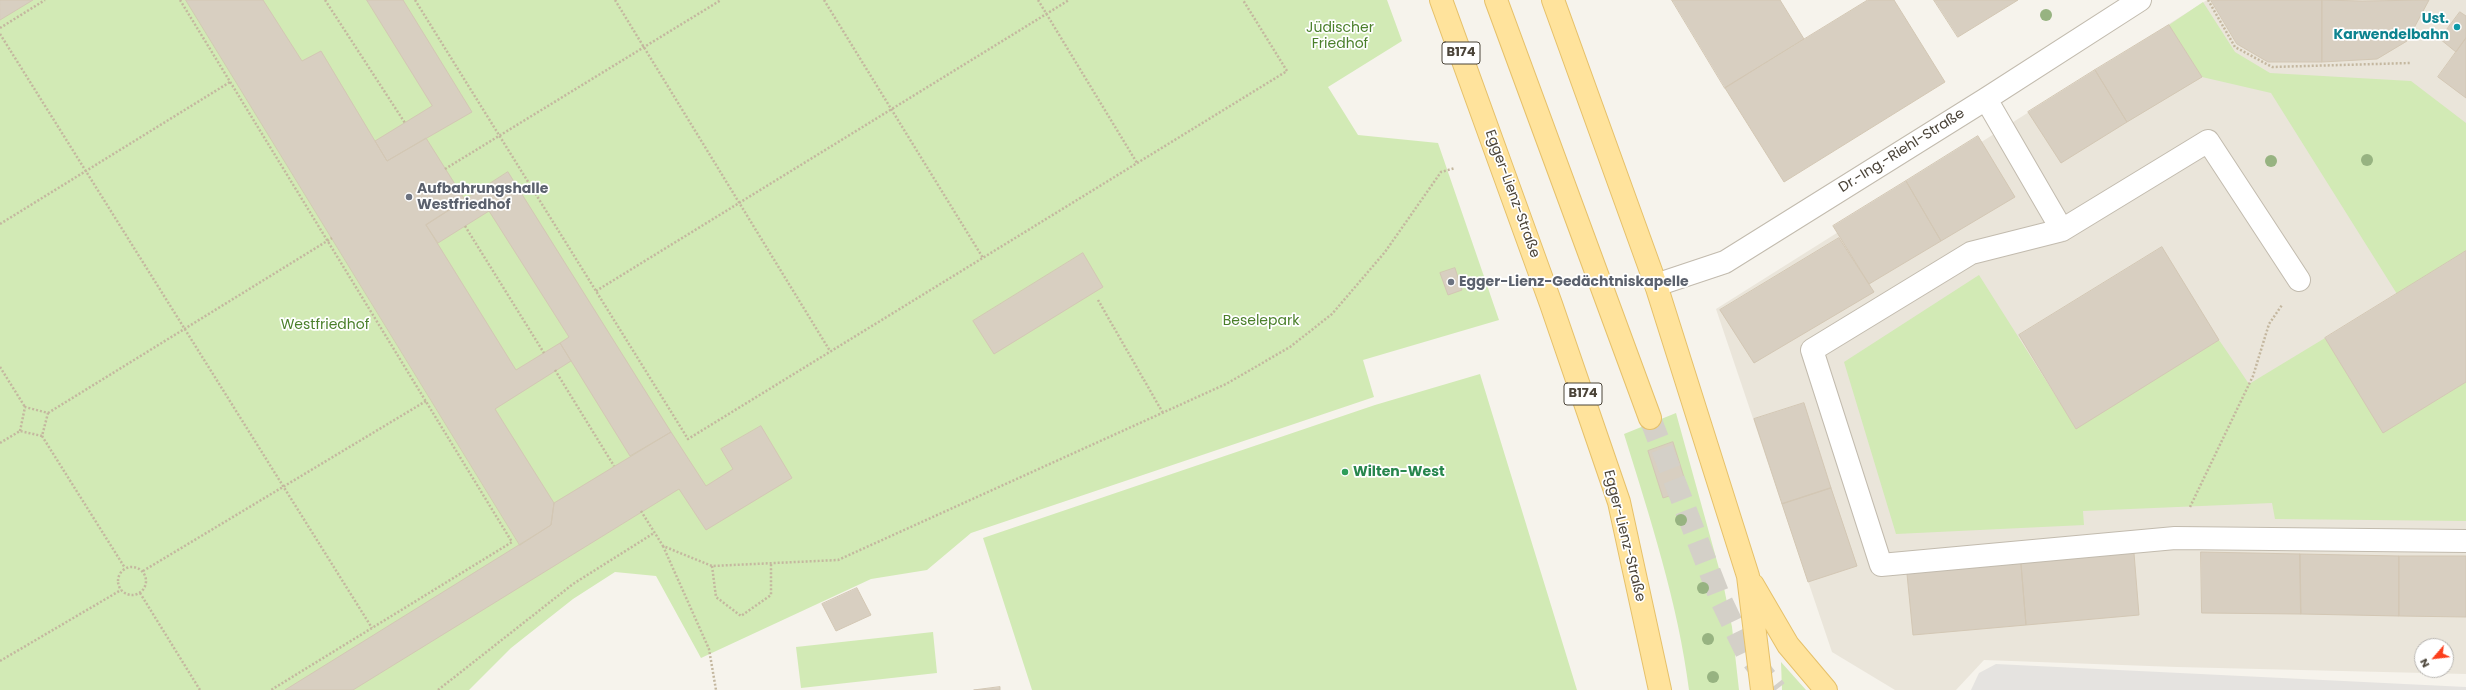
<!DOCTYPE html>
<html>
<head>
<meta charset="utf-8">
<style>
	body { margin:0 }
	#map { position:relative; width:2466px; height:690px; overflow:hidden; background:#f6f3ec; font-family:Poppins,sans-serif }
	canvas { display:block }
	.north { position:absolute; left:2414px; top:638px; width:40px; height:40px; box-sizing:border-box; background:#fff; border:1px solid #b7b4b0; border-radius:50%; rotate:242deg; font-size:11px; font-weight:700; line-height:16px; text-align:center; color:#4b4439 }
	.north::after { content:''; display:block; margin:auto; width:14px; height:18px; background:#fc3f1d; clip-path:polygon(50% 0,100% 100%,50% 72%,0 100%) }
</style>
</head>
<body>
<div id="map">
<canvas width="2466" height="690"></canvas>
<div class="north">N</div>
</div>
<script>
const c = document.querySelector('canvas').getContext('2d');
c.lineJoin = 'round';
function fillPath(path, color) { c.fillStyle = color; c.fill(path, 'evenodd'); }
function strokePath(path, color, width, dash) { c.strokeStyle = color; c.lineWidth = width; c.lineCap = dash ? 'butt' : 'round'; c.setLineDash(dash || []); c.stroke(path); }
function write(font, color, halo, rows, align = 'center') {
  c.font = font + ' Poppins,sans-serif'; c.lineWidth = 3.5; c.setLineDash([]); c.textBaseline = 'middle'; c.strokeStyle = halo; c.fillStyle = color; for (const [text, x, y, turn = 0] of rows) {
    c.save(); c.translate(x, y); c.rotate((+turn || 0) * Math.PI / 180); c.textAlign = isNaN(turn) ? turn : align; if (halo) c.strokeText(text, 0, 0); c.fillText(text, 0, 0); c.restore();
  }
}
fillPath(new Path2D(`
	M2207 0H2466V674L2177 667 1984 660 1956 690H1895L1832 652 1716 309ZM2422 646H2446V670H2422Z`), '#eae5da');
fillPath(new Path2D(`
	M0 0H1387L1402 41 1328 87 1358 135 1438 143 1499 320 1363 360 1374 397 971 533 927 570 871 579 701 658 656 576 615 572 573 599 511 648 469 690H0Z
	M2203 2 2235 52 2270 73 2411 81 2466 123V251L2397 294 2271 93 2202 77 2169 25Z
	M1979 275 2076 428 2219 340 2249 384 2325 338 2383 432 2466 382V521L2275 519 2272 503 2083 511 2084 525 1896 534 1844 362Z
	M1480 374 1577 690H1032L983 538 1375 405Z
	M1676 413 1723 583 1732 627 1739 690H1689C1678 603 1650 518 1624 434Z
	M933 632 937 673 801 688 796 647Z
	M1781 662 1806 690H1782Z`), '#d2eab5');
fillPath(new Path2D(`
	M1996 664 2466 687V690H1971L1979 673Z`), '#e5e3e0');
const building = new Path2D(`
	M0 0H33L0 20Z
	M186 0H263L302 61 321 51 387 161 426 138 465 200 426 225 516 370 560 343 571 361 495 409 554 503 551 525 520 545Z
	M367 0H403L472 112 387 161 375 141 432 106Z
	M1672 0H1780L1804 39 1725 88Z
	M1868 0H1894L1945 82 1784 182 1725 88Z
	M1934 0H2018L1958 37Z
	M2211 0H2322V62H2268L2237 44Z
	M2322 0 2362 1 2429 0 2407 41 2377 59 2322 62Z
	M2460 12 2466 16V38L2456 52 2440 39Z
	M2169 25 2202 77 2127 122 2095 70Z
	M2466 38V98L2438 77Z
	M2095 70 2127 122 2061 163 2028 112Z
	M1978 136 2015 197 1941 241 1906 181Z
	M508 172 671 432 630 456 560 343 569 337 489 211 438 243 426 225Z
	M1906 181 1941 241 1869 284 1833 226Z
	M1839 238 1874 292 1754 363 1720 310Z
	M2162 247 2219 340 2076 429 2019 335Z
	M2466 251V382L2383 433 2325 338Z
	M1083 253 1103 287 994 354 973 321Z
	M1455 268 1462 290 1448 295 1440 273Z
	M1804 403 1831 488 1782 504 1754 419Z
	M761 426 792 478 706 530 679 489 353 690H285L551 525 554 503 671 432 706 486 733 469 721 449Z
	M1673 442 1688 490 1663 498 1648 451Z
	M1831 488 1857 566 1808 582 1782 504Z
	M2201 552 2300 554 2301 614 2202 613Z
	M2134 553 2139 615 2026 625 2021 564Z
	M2300 554 2399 556V616L2301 614Z
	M2399 556H2466V617L2399 616Z
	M2021 564 2026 625 1913 635 1907 574Z
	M857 588 871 615 836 631 822 604Z
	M1000 687V690H974Z`);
fillPath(building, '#d8cfc1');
strokePath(building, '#d3c7b4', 1);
strokePath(new Path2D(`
	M1650 418 1720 598 1746 652 1776 690`), '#d4d0c8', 22, [22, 11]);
const minor = new Path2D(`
	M1986 99 2062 230
	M2299 280 2208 141 2062 230 1971 253 1812 350 1881 565 2175 538 2466 541
	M1656 285 1725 262 1986 99 2140 0`);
const major = new Path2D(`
	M1441 0 1551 304 1619 502 1660 690
	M1496 0 1650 418
	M1553 0 1656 285 1748 576 1762 690
	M1753 585 1788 645 1826 690`);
strokePath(minor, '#c2bbae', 24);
strokePath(major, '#e6c16a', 24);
strokePath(new Path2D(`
	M180 0 512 542 271 690
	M325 0 405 123
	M415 0 688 439 1287 71 1243 0
	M615 0 830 351
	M824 0 983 258
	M1038 0 1137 163
	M2208 0 2235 47 2272 67 2410 63
	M0 28 45 0
	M0 34 372 628
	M445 169 721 0
	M0 224 230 82
	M465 226 544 353
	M596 291 1069 0
	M1098 300 1163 413
	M0 367 25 407
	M555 370 614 466
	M48 413 332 238
	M42 436 125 568
	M0 443 20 431 42 436 48 413 25 407 20 431
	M2190 507 2253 376 2269 324 2282 305
	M641 511 663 546 712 566 838 560 1226 384 1290 347 1332 314 1385 252 1441 172 1455 168
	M663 546 709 649 716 690
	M712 566 716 597 741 616 771 595V564
	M118 581a14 14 0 1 1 28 0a14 14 0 1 1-28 0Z
	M143 571 426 401
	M140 593 200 690
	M0 661 121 590
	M438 690 573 584 654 533`), '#c4b79f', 2.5, [2, 2]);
strokePath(minor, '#fff', 22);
strokePath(major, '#ffe39c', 22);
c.fillStyle = '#97b381';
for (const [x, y] of [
	[2046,15],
	[2367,160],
	[2271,161],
	[1681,520],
	[1703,588],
	[1708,639],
	[1713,677]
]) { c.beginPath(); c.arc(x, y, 6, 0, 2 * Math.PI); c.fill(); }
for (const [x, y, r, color] of [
	[2457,27,4,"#0f9aa8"],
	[409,197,4,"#6b7280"],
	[1451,282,4,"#6b7280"],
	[1345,472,4,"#2e9e5b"]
]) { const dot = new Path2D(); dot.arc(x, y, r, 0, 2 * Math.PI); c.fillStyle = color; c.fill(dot); strokePath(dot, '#fff', 1.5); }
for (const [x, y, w] of [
	[1461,53,38],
	[1583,394,38]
]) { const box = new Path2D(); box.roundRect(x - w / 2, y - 11, w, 22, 3); c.fillStyle = '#fff'; c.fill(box); strokePath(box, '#4b4439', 1); }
write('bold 13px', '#4b4439', null, [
	["B174",1461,53],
	["B174",1583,394]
]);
write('bold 14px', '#0d838f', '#fff', [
	["Ust.",2449,19],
	["Karwendelbahn",2449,35]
], 'right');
write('14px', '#4a7f2a', '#fff', [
	["Jüdischer",1340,28],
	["Friedhof",1340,44],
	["Beselepark",1261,321],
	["Westfriedhof",325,325]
]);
write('14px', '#4b4439', '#fff', [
	["Dr.-Ing.-Riehl-Straße",1902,151,-32],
	["Egger-Lienz-Straße",1512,194,70],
	["Egger-Lienz-Straße",1624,536,76]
]);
write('bold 14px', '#5b616d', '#fff', [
	["Aufbahrungshalle",417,189],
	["Westfriedhof",417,205],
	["Egger-Lienz-Gedächtniskapelle",1459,282]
], 'left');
write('bold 14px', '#27864d', '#fff', [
	["Wilten-West",1353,472]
], 'left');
</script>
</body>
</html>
